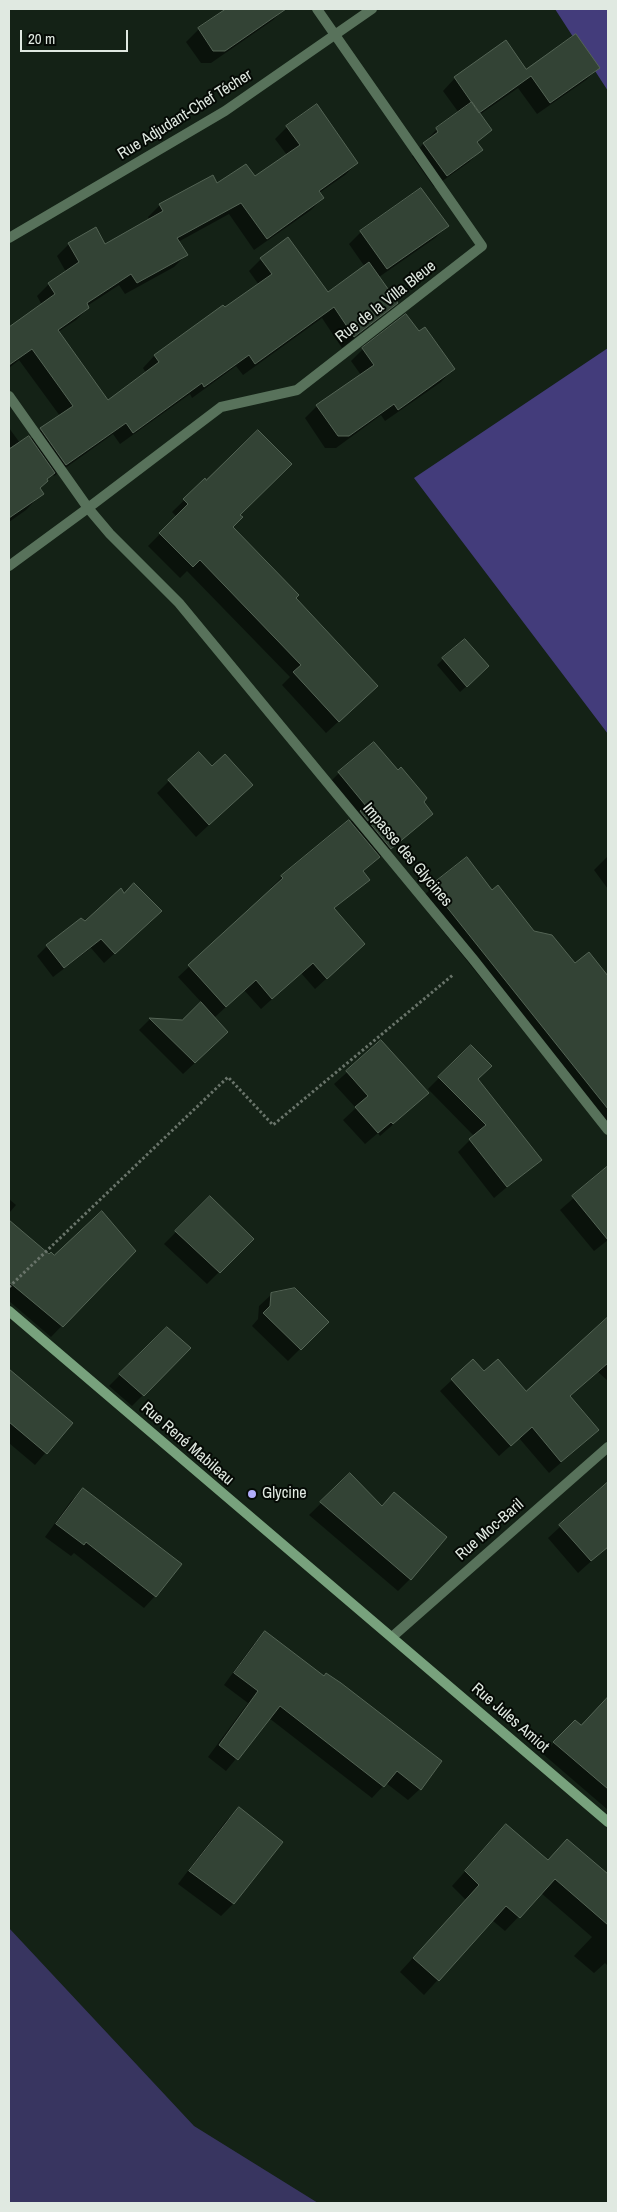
<!DOCTYPE html>
<html>
<head>
<meta charset="utf-8">
<style>
	body { margin:0 }
	#map { position:relative; width:617px; height:2212px; overflow:hidden; background:#142216; font-family:"Archivo Narrow",sans-serif }
	canvas { display:block }
	.frame { position:absolute; inset:0; border:10px solid #e0e9e1; pointer-events:none }
	.scale { position:absolute; left:20px; top:30px; width:108px; height:22px; box-sizing:border-box; border:2px solid #e0e9e1; border-top:0; padding-left:6px; font-size:15px; line-height:18px; white-space:nowrap; color:#e0e9e1; -webkit-text-stroke:4px #050a05; paint-order:stroke }
</style>
</head>
<body>
<div id="map">
<canvas width="617" height="2212"></canvas>
<div class="frame"></div>
<div class="scale">20 m</div>
</div>
<script>
const c = document.querySelector('canvas').getContext('2d');
c.lineJoin = 'round';
function fillPath(path, color) { c.fillStyle = color; c.fill(path, 'evenodd'); }
function strokePath(path, color, width, dash) { c.strokeStyle = color; c.lineWidth = width; c.lineCap = dash ? 'butt' : 'round'; c.setLineDash(dash || []); c.stroke(path); }
function write(font, color, halo, rows, align = 'center') {
  c.font = font + ' "Archivo Narrow",sans-serif'; c.lineWidth = 4; c.setLineDash([]); c.textBaseline = 'middle'; c.strokeStyle = halo; c.fillStyle = color; for (const [text, x, y, turn = 0] of rows) {
    c.save(); c.translate(x, y); c.rotate((+turn || 0) * Math.PI / 180); c.textAlign = isNaN(turn) ? turn : align; if (halo) c.strokeText(text, 0, 0); c.fillText(text, 0, 0); c.restore();
  }
}
fillPath(new Path2D(`
	M9 1928 194 2126 318 2203H9Z`), '#383560');
fillPath(new Path2D(`
	M555 9H608V92V91Z
	M608 348V734L414 478Z`), '#433c7b');
fillPath(new Path2D(`
	M228 9H284L273 20 211 63H201L186 42 199 29Z
	M598 68 586 80 537 114 518 88 479 115 490 130 477 143 481 150 469 162 434 187 412 156 437 129 459 113 443 91 455 78 525 71Z
	M287 127 357 163 345 175 319 193 323 198 311 210 254 250 229 214 178 242 186 255 174 267 125 294 119 285 87 306 88 308 76 320 58 332 108 401 146 373 143 368 155 355 259 285 249 271 261 259 288 239 328 294 365 267 349 244 361 232 447 226 435 238 379 277 396 302 384 314 342 348 322 318 243 375 236 366 192 398 190 394 120 444 113 434 54 476 52 474 39 489 42 493 26 510 9 522V428L20 443 30 440 41 429 60 416 19 360 9 368V329L42 305 37 296 49 284 66 272 57 256 69 244 105 246 150 221 148 217 160 205 217 185 254 178 287 155 275 139Z
	M418 333 453 369 441 382 385 421 381 415 336 448H325L305 418 317 406 361 375 351 361 363 349Z
	M205 480 239 515 231 527 294 598 364 698 326 733 282 685 290 677 187 571 180 578 148 546 177 517 172 512Z
	M443 659 481 673 460 692 437 665Z
	M339 773 422 801 432 814 362 872 368 880 333 909 352 955 315 989 301 973 261 1009 244 990 214 1018 215 1044 183 1074 139 1030 150 1019 182 1021 202 1003 178 977 272 890 271 888 282 877 355 818 327 785Z
	M169 781 239 797 196 837 157 793Z
	M608 856V889L594 870Z
	M467 859 492 892 579 973 608 1008V1136L418 900Z
	M150 921 104 963 91 948 53 977 37 956 47 946 85 922Z
	M381 1042 415 1105 380 1136 378 1133 365 1144 343 1120 356 1108 334 1084Z
	M471 1046 476 1079 540 1159 494 1198 458 1152 474 1136 428 1089Z
	M608 1168V1240L594 1251 560 1210Z
	M210 1198 252 1239 207 1284 164 1244Z
	M9 1199 16 1205 9 1213Z
	M9 1222 49 1255 54 1257 134 1251 51 1337 9 1301Z
	M272 1294 327 1322 288 1361 252 1326 258 1319 259 1306Z
	M608 1319V1381L598 1372 569 1397 586 1441 549 1473 519 1438 499 1456 440 1391 452 1380 526 1393Z
	M167 1328 190 1348 132 1406 109 1386Z
	M9 1370 71 1423 35 1465 9 1443Z
	M350 1475 381 1507 394 1494 410 1579 398 1591 309 1515Z
	M83 1490 155 1596 144 1608 74 1553 71 1556 45 1537 71 1501Z
	M599 1491 608 1501V1546L578 1573 548 1538Z
	M265 1633 324 1677 420 1789 408 1800 386 1783 372 1798 269 1718 226 1771 208 1757 248 1703 224 1685 253 1645Z
	M608 1698V1810L543 1754 575 1721 581 1727Z
	M239 1809 281 1842 233 1904 221 1916 178 1884 226 1821Z
	M506 1826 547 1861 567 1840 608 1875V1966L605 1963 594 1973 574 1956 592 1937 541 1893 505 1931 492 1920 424 1995 400 1972 466 1900 452 1886Z`), '#0007');
const building = new Path2D(`
	M226 9H286L225 51H213L198 28Z
	M576 34 600 68 550 103 531 76 479 113 454 77 506 40 526 69Z
	M472 102 492 130 477 142 483 150 447 176 423 143 438 132 436 128Z
	M317 104 358 163 319 191 324 198 267 239 241 203 177 238 188 255 137 283 131 274 87 303 89 308 58 330 108 400 159 362 154 355 223 305 225 307 272 274 260 258 288 237 328 292 369 262 398 303 354 337 334 307 255 364 249 355 204 387 202 383 133 433 126 423 66 465 40 428 73 406 32 349 9 365V327L55 294 48 283 79 262 68 243 96 227 105 244 163 211 159 204 213 175 217 183 246 164 255 176 300 145 286 126Z
	M421 188 449 226 387 269 360 231Z
	M406 314 419 331 425 327 455 369 398 410 394 404 349 436H338L316 405 374 365 362 348Z
	M258 430 292 464 240 515 243 517 233 527 299 595 296 598 378 686 339 722 293 672 301 665 200 560 193 567 159 533 188 504 183 499 205 478 206 480Z
	M29 436 55 473 47 479 48 481 40 488 44 494 9 518V446L10 448Z
	M465 639 489 666 467 687 442 658Z
	M374 742 398 770 401 767 427 798 424 802 433 814 391 849 360 811 366 806 338 772Z
	M199 752 212 766 225 754 253 785 209 825 168 780Z
	M349 820 380 857 363 871 370 880 334 908 365 944 327 979 313 963 272 999 256 980 226 1007 188 965 283 878 281 876Z
	M467 857 492 890 498 885 534 931 552 935 575 963 589 952 608 976V1109L430 886Z
	M134 883 162 911 115 954 101 939 64 968 46 945 81 918 85 921 121 888 124 893Z
	M201 1002 228 1032 195 1063 149 1018 182 1020Z
	M381 1040 429 1093 393 1124 391 1122 378 1133 355 1107 368 1096 346 1071Z
	M471 1045 492 1066 478 1079 542 1160 507 1187 469 1139 486 1125 438 1077Z
	M608 1166V1240L572 1196Z
	M210 1196 254 1239 220 1273 175 1231Z
	M102 1211 136 1251 63 1327 9 1282V1220L49 1254 51 1252 54 1255Z
	M295 1288 329 1322 301 1350 263 1313 270 1306 271 1293Z
	M608 1317V1363L570 1396 599 1430 561 1462 532 1427 511 1446 451 1379 473 1359 484 1371 498 1359 526 1391Z
	M167 1327 191 1348 144 1396 119 1374Z
	M9 1369 73 1423 47 1454 9 1422Z
	M350 1473 382 1506 394 1492 447 1537 411 1580 320 1502Z
	M608 1482V1547L591 1561 559 1525Z
	M83 1488 182 1564 156 1597 86 1542 84 1545 56 1524Z
	M265 1631 324 1676 326 1673 341 1683 442 1761 421 1790 397 1771 384 1787 280 1706 238 1760 219 1745 258 1691 234 1673Z
	M608 1697V1789L553 1742 575 1720 581 1725Z
	M239 1807 283 1842 234 1904 189 1871Z
	M506 1824 548 1860 567 1839 608 1874V1925L555 1879 520 1918 506 1906 439 1981 413 1958 479 1885 465 1871Z`);
fillPath(building, '#334335');
strokePath(building, '#546455', 1);
strokePath(new Path2D(`
	M9 1287 228 1077 273 1125 454 974`), '#69746a', 3, [2.5, 2.5]);
strokePath(new Path2D(`
	M9 566 88 508`), '#58725b', 10);
strokePath(new Path2D(`
	M9 238 225 111 372 9
	M9 396 88 508 110 534 179 603 473 959 608 1130
	M88 508 221 407 297 390 482 246 317 9
	M392 1637 608 1447`), '#58725b', 10);
strokePath(new Path2D(`
	M9 1311 608 1822`), '#78a27d', 10);
for (const [x, y, r, color] of [
	[252,1494,5,"#b1adfa"]
]) { const dot = new Path2D(); dot.arc(x, y, r, 0, 2 * Math.PI); c.fillStyle = color; c.fill(dot); strokePath(dot, '#050a05', 2); }
write('16px', '#e0e9e1', '#050a05', [
	["Rue Adjudant-Chef Técher",185,115,-32],
	["Rue de la Villa Bleue",386,302,-38],
	["Impasse des Glycines",407,855,50],
	["Rue René Mabileau",187,1444,41],
	["Rue Moc-Baril",490,1530,-41],
	["Rue Jules Amiot",510,1718,41]
]);
write('16px', '#e0e9e1', '#050a05', [
	["Glycine",262,1494]
], 'left');
</script>
</body>
</html>
